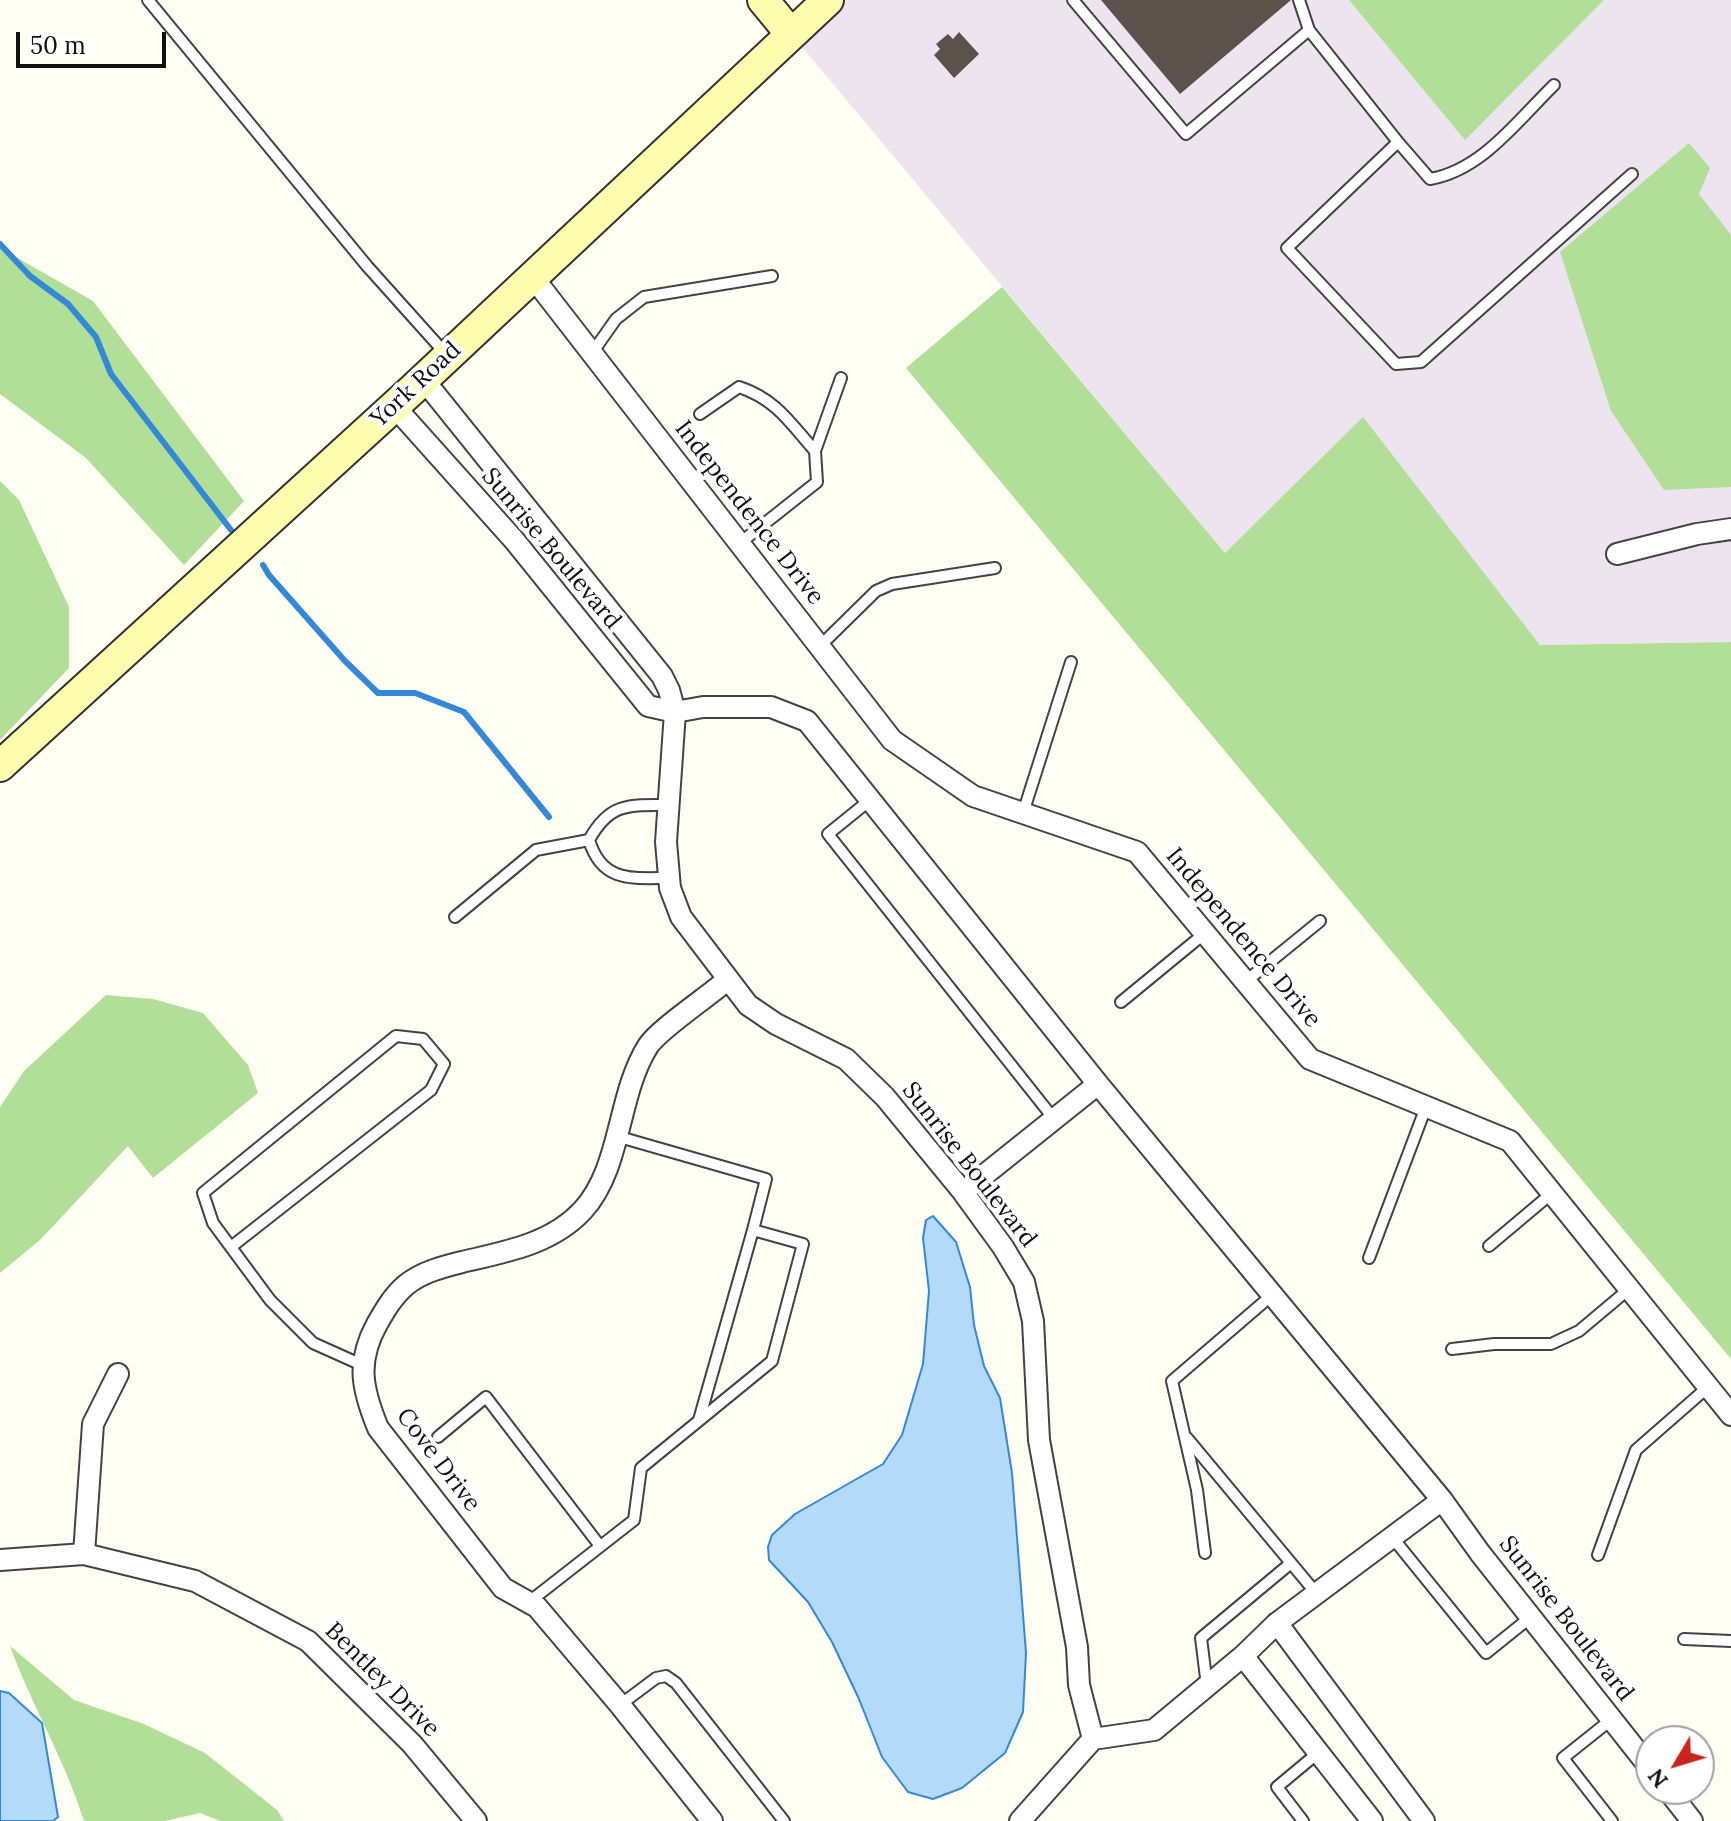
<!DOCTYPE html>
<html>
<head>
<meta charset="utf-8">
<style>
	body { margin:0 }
	#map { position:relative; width:1731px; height:1821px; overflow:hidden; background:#fffef3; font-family:Lora,serif }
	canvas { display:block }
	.north { position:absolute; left:1635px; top:1725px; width:80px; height:80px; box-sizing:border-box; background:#fff; border:2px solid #9f9f9f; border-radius:50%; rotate:232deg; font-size:22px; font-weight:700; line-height:32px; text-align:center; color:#101010 }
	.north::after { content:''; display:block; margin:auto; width:28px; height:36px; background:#cb241d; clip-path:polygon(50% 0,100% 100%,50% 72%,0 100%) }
	.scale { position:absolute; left:16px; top:32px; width:150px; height:36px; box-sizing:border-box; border:4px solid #101010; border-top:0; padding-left:10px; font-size:24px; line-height:28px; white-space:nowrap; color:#101010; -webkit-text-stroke:6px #fff; paint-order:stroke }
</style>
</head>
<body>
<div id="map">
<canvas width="1731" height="1821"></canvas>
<div class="north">N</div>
<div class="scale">50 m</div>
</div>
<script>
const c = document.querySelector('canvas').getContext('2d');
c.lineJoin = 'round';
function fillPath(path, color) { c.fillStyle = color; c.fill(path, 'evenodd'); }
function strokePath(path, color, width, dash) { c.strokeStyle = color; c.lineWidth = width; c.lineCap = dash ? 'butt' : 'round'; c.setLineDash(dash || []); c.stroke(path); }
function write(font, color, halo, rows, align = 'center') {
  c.font = font + ' Lora,serif'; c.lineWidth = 8; c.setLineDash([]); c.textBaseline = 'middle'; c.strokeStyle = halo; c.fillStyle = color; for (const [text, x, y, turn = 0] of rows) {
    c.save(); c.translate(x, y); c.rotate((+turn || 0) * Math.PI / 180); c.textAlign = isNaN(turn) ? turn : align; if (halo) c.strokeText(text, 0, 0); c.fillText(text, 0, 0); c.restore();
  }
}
fillPath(new Path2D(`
	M843 0H1349L1465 139 1604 0H1731V642L1540 645 1363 418 1225 553 797 41Z`), '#eee4ef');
fillPath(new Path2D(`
	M1349 0H1604L1465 140Z
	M1689 143 1710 168 1699 194 1731 235V487L1664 490 1611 411 1560 252Z
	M0 248 93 301 244 501 184 565 86 458 0 394Z
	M1002 287 1225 553 1363 417 1540 645 1731 642V1359L906 368Z
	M0 481 19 500 69 607V668L0 740Z
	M106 995 153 999 203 1013 248 1065 258 1093 153 1178 128 1146 40 1240 0 1273V1107L24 1071Z
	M10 1646 74 1700 144 1724 205 1753 277 1810 284 1821H220L200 1813 165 1821H84C65 1760 32 1706 10 1646Z`), '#b1df97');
const water = new Path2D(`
	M933 1216 956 1242 970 1287 974 1325 984 1366 1000 1398 1012 1473 1026 1653 1023 1712 1005 1753 962 1788 933 1799 908 1792 882 1757 859 1699 832 1642 808 1602 769 1560 768 1547 772 1535 795 1514 883 1464 902 1435 923 1364 929 1291 923 1238 926 1220Z
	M0 1691 9 1693 42 1723 58 1817 53 1821H0Z`);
fillPath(water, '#b4dafa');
strokePath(water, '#3588d7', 2);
strokePath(new Path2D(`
	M0 244 30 276 68 304 96 337 111 374 231 530
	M263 565 269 575 345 661 378 693H415L464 712 549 817`), '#3588d7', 6);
fillPath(new Path2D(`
	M1101 0H1291L1180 94Z
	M959 32 979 54 954 78 934 55 940 49 936 44 948 34 953 39Z`), '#5a524b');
const lane = new Path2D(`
	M148 0 367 266 445 353
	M1073 0 1186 134 1309 30 1398 142 1287 248 1396 364 1421 362 1632 174
	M1299 0 1309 30
	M1398 142 1430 179C1482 170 1517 121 1554 85
	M592 353 616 319 644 297 772 276
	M700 414 739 387C776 399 791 424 815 451
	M740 543 817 482 815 451 841 378
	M820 646 876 591 892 584 995 568
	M870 800 828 834 1054 1119
	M669 805C629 805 610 802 589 840 602 883 632 878 669 878
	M1023 813 1071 662
	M455 917 536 850 589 840
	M1245 982 1320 921
	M1121 1002 1205 933
	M1489 1246 1552 1193
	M231 1247 431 1090 444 1064 423 1039 396 1036 203 1193 213 1223 270 1300 313 1343 362 1365
	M1369 1258 1426 1107
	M1452 1349 1494 1344H1551L1579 1331 1629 1289
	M699 1420 753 1230
	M438 1437 486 1397 600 1546
	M1187 1438 1316 1593
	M1392 1537 1486 1653 1532 1616
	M1205 1553 1197 1490 1172 1381 1272 1295
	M1598 1555 1636 1450 1708 1387
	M529 1602 634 1520 641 1468 772 1361 803 1244 753 1230 766 1179 616 1136
	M1684 1639 1731 1641
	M1207 1686 1201 1638 1291 1563
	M620 1705 656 1678 666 1676 676 1683 784 1821
	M1612 1719 1563 1758 1612 1821
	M1303 1821 1277 1787 1319 1752`);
const street = new Path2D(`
	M532 276 892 740 973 796 1137 852 1310 1059 1510 1141 1731 1415
	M423 379 662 676 669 690 675 712 666 842 670 888 681 917 748 1005 776 1024 846 1059 885 1097 963 1192 1003 1247 1024 1282 1033 1321 1039 1440 1077 1647 1079 1685 1093 1739
	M394 406 514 540 648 706 675 712 703 707H771L807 721 1098 1084 1442 1500 1480 1553 1651 1769
	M1617 554 1697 534 1731 529
	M963 1192 1098 1084
	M84 1554 93 1424 118 1374
	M0 1560 84 1554 195 1581 308 1641 412 1744 476 1821
	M1277 1623 1424 1821
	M1243 1656 1372 1821
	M1667 1789 1692 1821
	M712 1821 620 1705 537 1607 503 1588 378 1428C362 1389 356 1362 377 1324 385 1310 393 1296 406 1285 422 1272 442 1267 462 1262 505 1252 552 1244 583 1210 622 1167 617 1095 648 1046 659 1029 709 996 727 980
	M1020 1821 1093 1739 1154 1730 1243 1656 1277 1623 1442 1500`);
const secondary = new Path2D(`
	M763 0 791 34
	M0 766 412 390 828 0`);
strokePath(lane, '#434343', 14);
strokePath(street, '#434343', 24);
strokePath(secondary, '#323232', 34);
strokePath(lane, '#fff', 10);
strokePath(street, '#fff', 20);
strokePath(secondary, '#fffdae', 30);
write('24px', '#101010', '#fff', [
	["York Road",416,385,-43],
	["Independence Drive",749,513,52],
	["Sunrise Boulevard",551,549,50],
	["Independence Drive",1243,938,50],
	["Sunrise Boulevard",969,1165,52],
	["Cove Drive",438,1460,53],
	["Sunrise Boulevard",1566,1619,52],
	["Bentley Drive",382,1680,45]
]);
</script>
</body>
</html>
